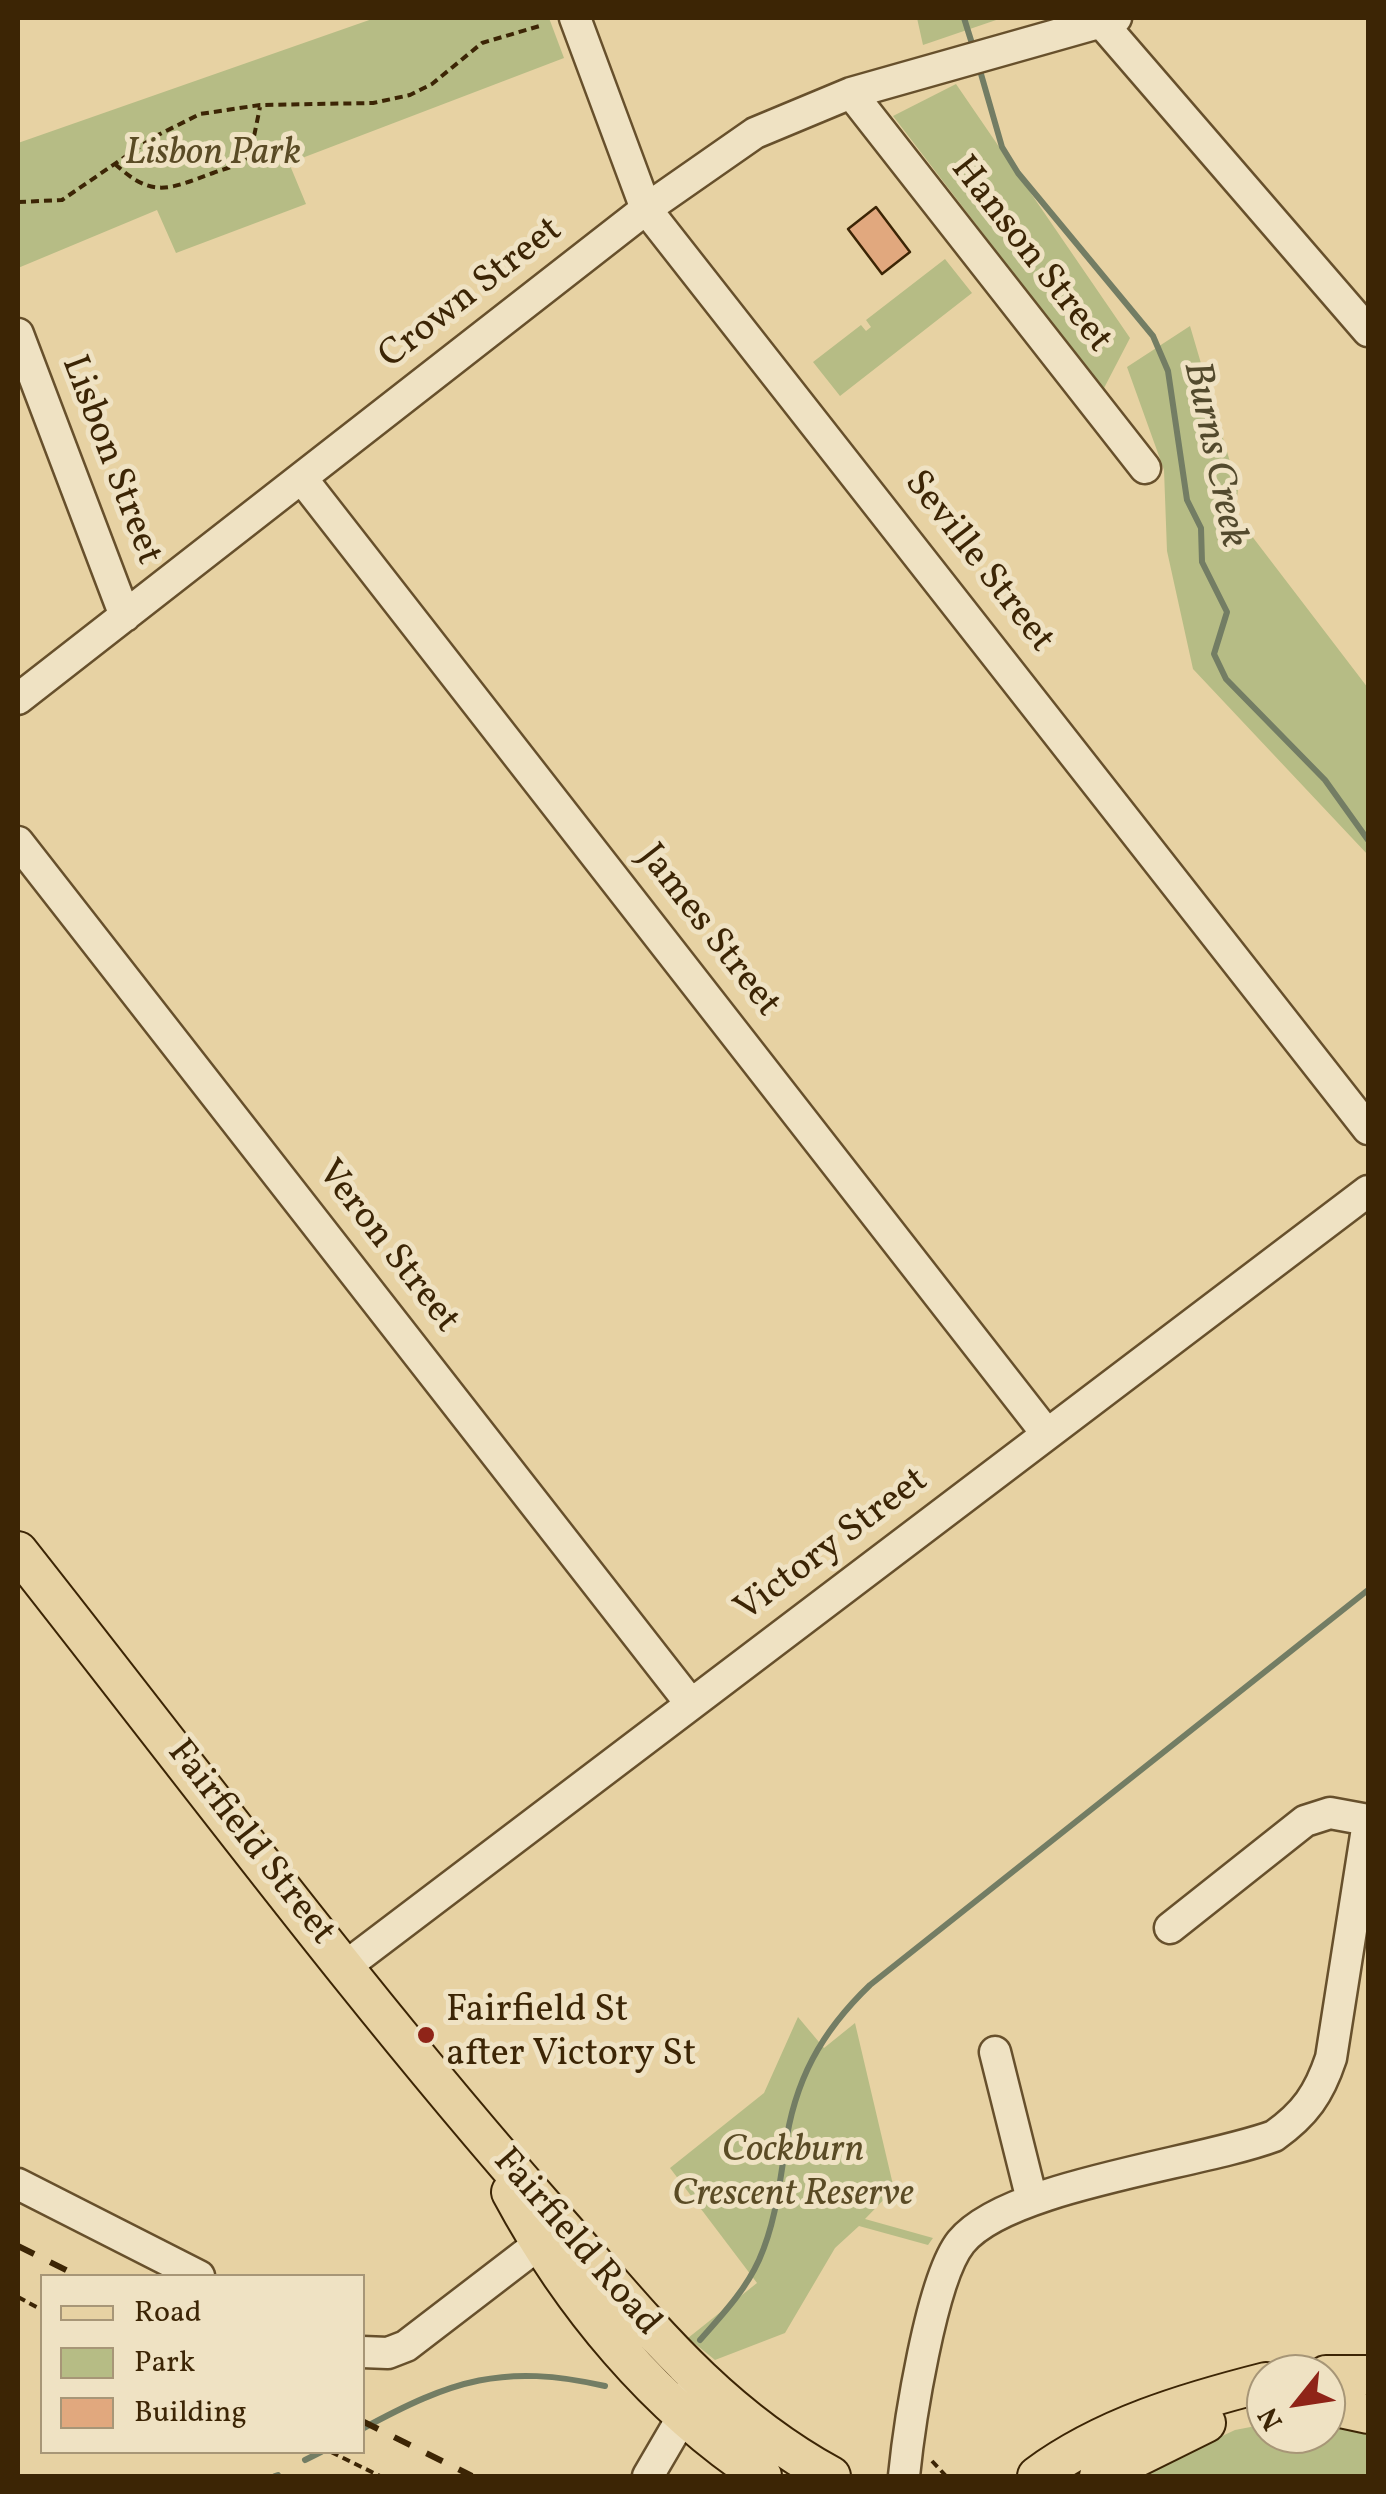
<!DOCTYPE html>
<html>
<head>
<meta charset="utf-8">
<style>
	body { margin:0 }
	#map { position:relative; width:1386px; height:2494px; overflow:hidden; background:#e7d2a3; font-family:Vollkorn,serif }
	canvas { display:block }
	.frame { position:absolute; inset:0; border:20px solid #3c2505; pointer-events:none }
	.legend { position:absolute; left:40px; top:2274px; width:325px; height:180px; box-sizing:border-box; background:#efe2c3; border:2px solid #a79677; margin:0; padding:12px 18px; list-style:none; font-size:30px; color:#3c2505 }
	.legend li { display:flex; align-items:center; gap:20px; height:50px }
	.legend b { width:50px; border:2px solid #a79677 }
	.north { position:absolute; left:1246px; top:2354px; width:100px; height:100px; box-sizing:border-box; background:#efe2c3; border:2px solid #a79677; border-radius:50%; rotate:240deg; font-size:28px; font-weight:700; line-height:40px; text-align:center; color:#3c2505 }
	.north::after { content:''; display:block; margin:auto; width:35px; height:45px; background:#8f2418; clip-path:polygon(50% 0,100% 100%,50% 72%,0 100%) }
</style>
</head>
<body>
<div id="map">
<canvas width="1386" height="2494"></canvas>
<div class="frame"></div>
<ul class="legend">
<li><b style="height:12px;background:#e7d2a3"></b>Road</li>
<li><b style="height:28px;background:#b6bc85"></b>Park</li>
<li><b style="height:28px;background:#e1a87e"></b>Building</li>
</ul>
<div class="north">N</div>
</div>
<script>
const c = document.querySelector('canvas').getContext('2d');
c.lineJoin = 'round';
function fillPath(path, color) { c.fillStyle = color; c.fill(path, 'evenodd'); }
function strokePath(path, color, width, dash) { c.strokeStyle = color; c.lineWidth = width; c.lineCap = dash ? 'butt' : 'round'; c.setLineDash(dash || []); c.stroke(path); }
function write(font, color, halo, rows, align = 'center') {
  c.font = font + ' Vollkorn,serif'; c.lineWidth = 10; c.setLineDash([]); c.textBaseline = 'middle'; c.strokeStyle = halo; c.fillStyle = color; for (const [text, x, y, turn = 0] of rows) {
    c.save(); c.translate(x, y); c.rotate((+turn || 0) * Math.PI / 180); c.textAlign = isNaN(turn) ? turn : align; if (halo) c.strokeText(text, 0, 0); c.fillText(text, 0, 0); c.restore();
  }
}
fillPath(new Path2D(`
	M375 18H549L564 58 289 163 306 204 176 253 157 210 18 268V143Z
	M917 18H1002L923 45Z
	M956 84 1130 338 1103 390 893 116Z
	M945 259 972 293 840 396 813 362 861 325 866 331 871 327 866 320Z
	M1190 326 1238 489 1235 514 1368 688V855L1193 669 1167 551 1164 470 1127 367Z
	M798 2017 824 2048 855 2023 894 2189 865 2219 933 2238 928 2245 859 2226 835 2248 785 2333 715 2360 688 2338 757 2283 670 2168 764 2093Z
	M1326 2417 1368 2426V2476H1137L1235 2430 1266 2424V2434H1326Z`), '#b6bc85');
strokePath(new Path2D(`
	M964 18 974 50
	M979 67 1002 147 1018 173 1153 336 1168 371 1187 500 1201 528 1202 562 1227 612 1214 654 1226 679 1325 780 1368 840
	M700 2340C722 2315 745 2291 759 2260 775 2224 779 2188 785 2149 794 2081 821 2032 870 1985L1368 1590
	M362 2429C452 2380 503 2363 605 2386
	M305 2460 321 2452
	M275 2476 278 2475`), '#737d64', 6);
const building = new Path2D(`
	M876 207 910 252 882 274 848 229Z`);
fillPath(building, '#e1a87e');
strokePath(building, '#3c2505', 2.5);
const minor = new Path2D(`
	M575 18 646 209 1368 1129
	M1101 22 1368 331
	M851 93 1145 468
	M18 334 125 616
	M303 480 1047 1434
	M18 699 646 209 755 133 851 93 1116 18
	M18 842 691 1704
	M1170 1928 1305 1821 1330 1813 1368 1820
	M346 1966 1368 1191
	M995 2052 1032 2200
	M18 2184 199 2276
	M362 2352 388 2353 406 2346 539 2244
	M648 2476 686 2411V2396
	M904 2476C909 2426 931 2279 961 2242 1007 2185 1199 2164 1274 2136 1305 2114 1319 2094 1331 2058L1368 1822`);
const major = new Path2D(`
	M18 1551C194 1774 364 2003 552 2216 641 2316 711 2410 831 2476
	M511 2192C571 2304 656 2406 762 2476
	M1326 2375H1368
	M1326 2405 1368 2414
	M1037 2476C1103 2427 1187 2402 1266 2382
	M1099 2476 1206 2423`);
strokePath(minor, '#67502c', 35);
strokePath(major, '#3c2505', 42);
strokePath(new Path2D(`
	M115 164C153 199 169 189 213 173 226 168 239 166 250 156L260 107
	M18 202 62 200 154 137 200 114 260 105 373 103 410 95 432 84 482 43 543 25
	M18 2297 42 2310
	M331 2452 380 2476
	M932 2461 946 2476`), '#3c2505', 4, [8, 5]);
strokePath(minor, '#efe2c3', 30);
strokePath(major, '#e7d2a3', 38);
strokePath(new Path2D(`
	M18 2246 78 2276
	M362 2421 472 2476`), '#3c2505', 6, [18, 18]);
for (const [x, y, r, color] of [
	[426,2035,10,"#8f2418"]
]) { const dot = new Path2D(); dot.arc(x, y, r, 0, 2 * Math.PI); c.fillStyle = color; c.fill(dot); strokePath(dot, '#efe2c3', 4); }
write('italic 38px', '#5a4b25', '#efe2c3', [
	["Lisbon Park",213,156],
	["Cockburn",793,2153],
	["Crescent Reserve",793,2197]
]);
write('38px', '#3c2505', '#efe2c3', [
	["Hanson Street",1029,256,52],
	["Crown Street",472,295,-38],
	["Lisbon Street",109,461,69],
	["Seville Street",977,563,52],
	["James Street",707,932,52],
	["Veron Street",386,1248,52],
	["Victory Street",833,1547,-37],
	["Fairfield Street",249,1844,52],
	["Fairfield Road",575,2244,49]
]);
write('38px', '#3c2505', '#efe2c3', [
	["Fairfield St",446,2013],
	["after Victory St",446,2057]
], 'left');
write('italic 40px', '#534a2d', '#efe2c3', [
	["Burns Creek",1212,455,78]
]);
</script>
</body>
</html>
